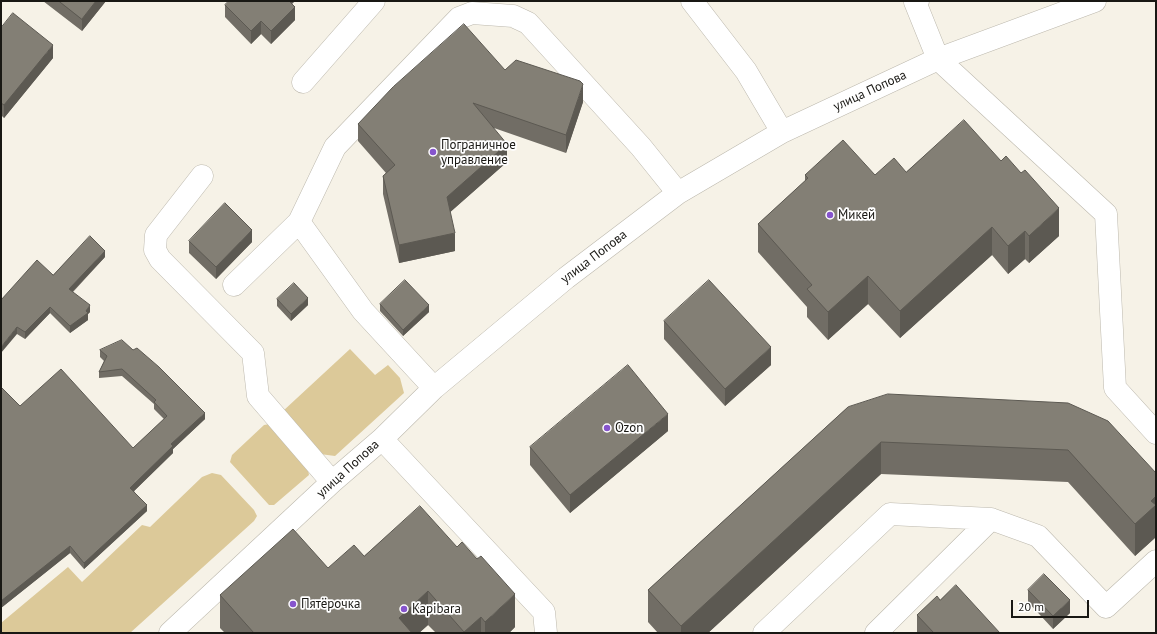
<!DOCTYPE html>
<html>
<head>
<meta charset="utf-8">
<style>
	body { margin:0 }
	#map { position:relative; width:1157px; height:634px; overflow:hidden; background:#f6f2e7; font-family:"PT Sans",sans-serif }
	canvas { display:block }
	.frame { position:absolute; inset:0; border:2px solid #191814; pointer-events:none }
	.scale { position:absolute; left:1011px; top:600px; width:78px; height:18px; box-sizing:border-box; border:2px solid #191814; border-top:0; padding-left:5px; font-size:12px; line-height:14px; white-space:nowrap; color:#191814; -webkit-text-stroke:3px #fff; paint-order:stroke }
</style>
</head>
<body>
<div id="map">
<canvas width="1157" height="634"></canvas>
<div class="frame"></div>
<div class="scale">20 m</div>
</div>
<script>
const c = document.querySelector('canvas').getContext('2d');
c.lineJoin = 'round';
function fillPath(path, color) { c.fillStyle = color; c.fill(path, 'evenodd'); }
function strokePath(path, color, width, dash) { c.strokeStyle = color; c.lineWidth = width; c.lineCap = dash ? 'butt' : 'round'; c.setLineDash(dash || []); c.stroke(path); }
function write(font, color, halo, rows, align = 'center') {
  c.font = font + ' "PT Sans",sans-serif'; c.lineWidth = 3.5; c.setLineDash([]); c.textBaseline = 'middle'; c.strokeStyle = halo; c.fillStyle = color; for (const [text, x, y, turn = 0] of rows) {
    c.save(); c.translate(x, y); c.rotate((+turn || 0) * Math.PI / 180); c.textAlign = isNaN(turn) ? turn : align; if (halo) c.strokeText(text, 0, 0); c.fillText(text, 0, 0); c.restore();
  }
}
fillPath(new Path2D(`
	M350 349 375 375 388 365 400 378 404 393 335 456 320 454 283 411Z
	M270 424 307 465 309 475 274 505H269L230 462 232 455 264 425Z
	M212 473 221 475 254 510 257 516 254 521 130 633H1V623L68 567 82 582 142 525 150 527 202 477Z`), '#dcc999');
const minor = new Path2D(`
	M692 1 746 71 782 132
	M918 1 915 2 938 59 1106 214 1115 388 1156 433
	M303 82 374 1
	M202 176 156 235 155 250 160 259 253 353 258 396 332 482
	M234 285 299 222
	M434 388 363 311 299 222 335 147 459 18 472 13 513 16 528 23 641 147 678 193
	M382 439 544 612 546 633
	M170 633 332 482 382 439 434 388 566 278 678 193 782 132 938 59 1095 1
	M764 633 890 514 991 519 1038 536 1106 607 1156 561
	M876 633 991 519`);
strokePath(minor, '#bcb8ad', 23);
strokePath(minor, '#fff', 22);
fillPath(new Path2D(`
	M43 1H106L82 31Z
	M292 4 295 20 271 44 261 34 251 44 225 17V5Z
	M1 28 53 58 4 118 1 115Z
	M505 70 583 102 566 153 494 128 507 162 450 212 455 251 399 263 383 194V176L386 173 358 141V124Z
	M906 172 1059 236 1029 263 1025 259 1008 274 992 255 900 338 868 304 828 340 807 317V307L758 252V224L805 181V175H875Z
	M189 241 252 242 216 279 189 253Z
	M105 257 73 292 90 312 88 314V320L70 333 50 313 25 339 17 334 1 300 53 275Z
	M277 299 308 305 291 321 277 306Z
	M380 304 429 312 403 336 380 311Z
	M664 321 771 365 725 406 664 339Z
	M100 350 205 419 173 449V453L134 491 147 511 84 569 70 553 1 608V387L20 406 133 448 164 419 154 409V404L122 376 99 378V372L104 361 100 357Z
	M1068 403 1156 528V537L1135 556 1068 482 881 474 708 633H658L648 622V590L848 407Z
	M668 431 570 513 530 465V447Z
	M364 556 515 627 509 633H436L428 625 419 633H225L220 628V595L328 568Z
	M1028 590 1070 613 1053 629 1028 602Z
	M940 600 1000 633H917V615Z`), '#716d65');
fillPath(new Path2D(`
	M96 1H106L82 31V19Z
	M286 1H295L286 10Z
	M295 7V20L271 44V31Z
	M261 21V34L251 44V31Z
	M53 45V58L4 118V105Z
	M583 84V102L566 153V135Z
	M507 144V162L447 215V197Z
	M1059 208V236L1029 263V236Z
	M992 227V255L900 338V311Z
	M252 230V242L216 279V267Z
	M1025 231V259L1008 274V246Z
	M455 233V251L399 263V245Z
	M105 251V257L69 295V289Z
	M868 276V304L828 340V312Z
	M308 298V305L291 321V314Z
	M90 305V312L88 314V320L70 333V326L86 311Z
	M429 305V312L403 336V330Z
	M50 307V313L25 339V332Z
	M17 327V334L1 353V347Z
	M771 347V365L725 406V389Z
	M205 413V419L173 449V453L130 495V488L171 444Z
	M668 414V431L570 513V495Z
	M881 442V474L708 633H681V626Z
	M1156 496V537L1135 556V524L1151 501Z
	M147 505V511L84 569V563Z
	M70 546V553L1 608V601Z
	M428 591V625L419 633H399V618Z
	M515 594V627L509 633H485V622Z
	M1070 600V613L1053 629V616Z
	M481 617V633H464V632Z`), '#5c5952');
const building = new Path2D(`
	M59 1H96L82 19Z
	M229 1H289L295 7 271 31 261 21 251 31 225 5Z
	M13 13 53 45 4 105 1 103V28Z
	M464 24 505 70 516 60 580 81 583 84 566 135 473 103 507 144 447 197 455 233 399 245 383 176 395 165 358 124 393 87Z
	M964 120 1001 161 1006 156 1021 173 1025 170 1059 208 1029 236 1025 231 1008 246 992 227 900 311 868 276 828 312 807 289 812 285 758 224 808 178 805 175 843 140 875 175 894 158 906 172Z
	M225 203 252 230 216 267 189 241Z
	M90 236 105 251 69 289 90 305 86 311 88 313 70 326 50 307 25 332 17 327 1 347V300L37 260 53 275Z
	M405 280 429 305 403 330 380 304Z
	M709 280 771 347 725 389 664 321Z
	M294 283 308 298 291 314 277 299Z
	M122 340 133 350 137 348 159 367 205 413 171 444 173 446 130 488 147 505 84 563 70 546 1 601V387L20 406 61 369 133 448 167 416 154 402 156 400 122 369 99 372 107 356 100 350Z
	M628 365 668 414 570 495 530 447Z
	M888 394 1068 403 1108 421 1156 473V496L1151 501 1156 505 1135 524 1068 450 881 442 681 626 648 590 848 407Z
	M420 506 457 547 462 542 477 559 481 556 515 594 485 622 481 617 464 632 428 591 399 618 412 633H254L220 595 293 529 328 568 354 545 364 556Z
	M1044 574 1070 600 1053 616 1028 590Z
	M956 585 1000 633H934L917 615 937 596 940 600Z`);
fillPath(building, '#837f75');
strokePath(building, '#5c5952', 1);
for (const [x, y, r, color] of [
	[433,152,4,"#8654cd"],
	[830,215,4,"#8654cd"],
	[607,428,4,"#8654cd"],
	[293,604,4,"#8654cd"],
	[404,609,4,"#8654cd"]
]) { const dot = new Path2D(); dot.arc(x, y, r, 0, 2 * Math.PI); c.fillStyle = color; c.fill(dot); strokePath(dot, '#fff', 1.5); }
write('13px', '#191814', '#fff', [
	["улица Попова",870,91,-25],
	["улица Попова",594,257,-37],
	["улица Попова",348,469,-42]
]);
write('13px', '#191814', '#fff', [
	["Пограничное",441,145],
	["управление",441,160],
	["Микей",838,215],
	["Ozon",615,428],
	["Пятёрочка",301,604],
	["Kapibara",412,609]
], 'left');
</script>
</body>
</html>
